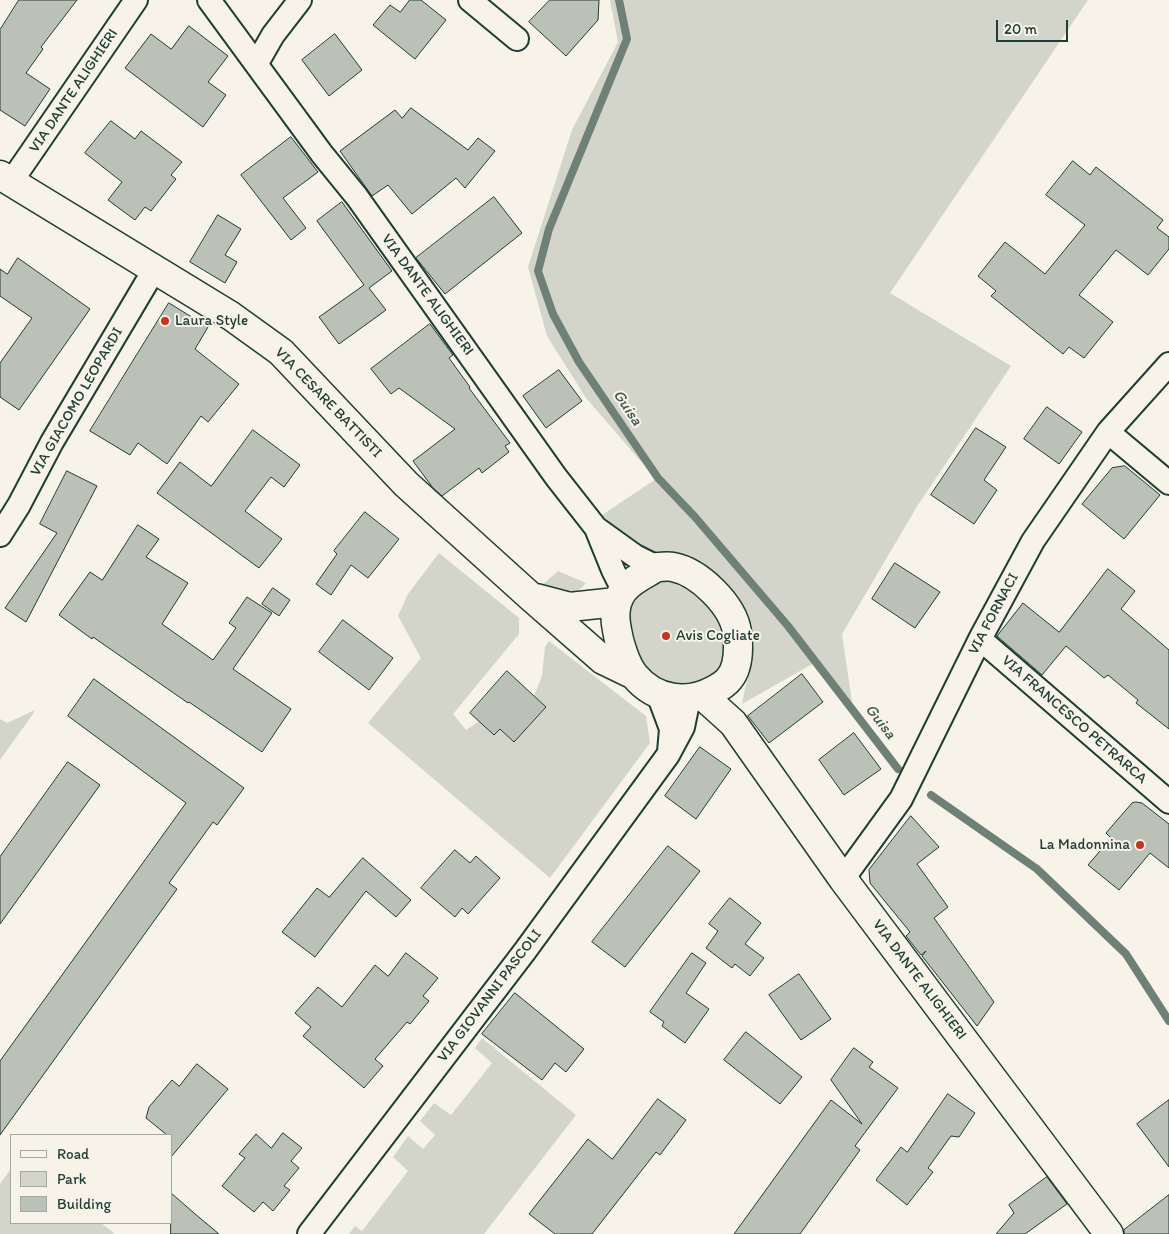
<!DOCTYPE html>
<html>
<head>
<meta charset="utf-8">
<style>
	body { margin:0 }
	#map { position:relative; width:1169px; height:1234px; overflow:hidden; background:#f7f3e8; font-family:Itim,sans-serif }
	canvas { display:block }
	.legend { position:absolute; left:10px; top:1134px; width:162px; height:90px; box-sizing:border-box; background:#f7f3e8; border:1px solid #a1aaa0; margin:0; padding:6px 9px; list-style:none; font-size:15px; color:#1f3d34 }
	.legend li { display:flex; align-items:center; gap:10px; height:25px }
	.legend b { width:25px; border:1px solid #a1aaa0 }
	.scale { position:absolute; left:996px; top:20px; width:72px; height:22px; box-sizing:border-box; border:2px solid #1f3d34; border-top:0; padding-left:6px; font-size:15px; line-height:18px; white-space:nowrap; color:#1f3d34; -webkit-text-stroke:4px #f7f3e8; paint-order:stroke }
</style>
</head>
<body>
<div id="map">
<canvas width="1169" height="1234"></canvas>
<ul class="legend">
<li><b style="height:6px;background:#f7f3e8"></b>Road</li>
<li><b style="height:14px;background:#d3d5ca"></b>Park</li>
<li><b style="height:14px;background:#bbc1b6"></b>Building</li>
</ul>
<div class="scale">20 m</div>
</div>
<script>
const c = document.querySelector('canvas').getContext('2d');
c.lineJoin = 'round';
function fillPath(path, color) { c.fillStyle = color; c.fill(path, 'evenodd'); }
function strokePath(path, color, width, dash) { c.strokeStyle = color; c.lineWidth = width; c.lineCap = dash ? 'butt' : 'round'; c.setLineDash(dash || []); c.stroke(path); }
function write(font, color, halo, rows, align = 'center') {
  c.font = font + ' Itim,sans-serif'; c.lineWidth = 4; c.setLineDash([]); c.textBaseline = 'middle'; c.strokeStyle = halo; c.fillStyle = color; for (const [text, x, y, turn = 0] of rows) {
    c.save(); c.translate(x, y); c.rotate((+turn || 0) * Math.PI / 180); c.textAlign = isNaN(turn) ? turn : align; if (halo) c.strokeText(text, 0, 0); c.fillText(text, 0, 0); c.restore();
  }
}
fillPath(new Path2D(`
	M610 0H1088L890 293 1011 366 916 508 842 634 853 709 814 663 742 704 744 693 750 669 755 637 742 604 720 576 689 557 665 552 648 551 625 538 602 515 656 479 586 398 547 336 528 267 572 130 618 42Z
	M439 553 519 618V634L453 714 466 730 479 721 494 735 500 729 514 742 546 707 534 696 542 676 545 647 549 641 646 716 650 743 550 878 368 723 421 658 398 616 408 594Z
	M558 571 586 583C572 600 559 595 542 585Z
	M663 580C690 579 706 604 724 622L726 662 707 682 679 686 658 676 646 666 636 654 626 620 631 601 638 592 655 582Z
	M35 710 33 714 0 760V719L7 723Z
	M482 1038 576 1115 484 1234H349L355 1226 362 1231 408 1171 393 1157 408 1136 423 1149 435 1135 420 1121 434 1103 451 1115 492 1063 475 1048Z
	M11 1169V1223H101L115 1234H0V1184Z`), '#d3d5ca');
strokePath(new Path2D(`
	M619 0 627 39 549 229 538 271 553 314 579 362 658 478 695 517 788 626 898 769
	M931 795 1037 869 1126 954 1169 1021`), '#6f8077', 8);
const building = new Path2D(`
	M19 0H77L41 47 43 49 26 73 50 89 25 126 0 110V30Z
	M410 0H421L446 20 415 59 373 25 390 5 400 12Z
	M550 0H599L598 20 566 56 529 22Z
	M189 26 228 56 208 82 226 95 203 127 125 68 151 34 171 49Z
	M335 34 362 70 329 96 302 60Z
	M411 108 468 150 478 138 495 151 465 188 456 178 412 214 388 185 372 196 340 151 395 110 402 118Z
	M111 121 135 139 141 131 182 162 171 175 176 179 151 211 145 207 135 220 108 200 122 182 85 153Z
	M291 137 318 172 283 198 306 228 291 240 241 175Z
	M1073 161 1090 175 1096 167 1163 220 1157 228 1169 237V249L1148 275 1116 250 1079 295 1113 322 1084 358 1069 347 1063 354 991 296 996 291 978 276 1005 242 1045 274 1085 225 1046 195Z
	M494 197 522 233 445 294 416 258Z
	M342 202 392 271 369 288 386 310 339 344 319 317 364 285 317 221Z
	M218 215 241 229 225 255 237 262 225 283 190 262Z
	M18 258 90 309 19 410 0 397V363L32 318 0 296V269L7 274Z
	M169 303 208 327 195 349 239 384 208 422 201 416 167 464 138 443 130 455 90 431Z
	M430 324 453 355 449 358 470 387 469 388 510 443 505 446 509 452 482 473 479 468 442 496 433 488 413 461 455 429 399 388 391 394 371 369Z
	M559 370 582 401 546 428 523 396Z
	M1047 407 1082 432 1059 464 1024 439Z
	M976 428 1006 447 984 480 997 490 974 524 931 495Z
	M253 430 300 465 284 487 271 477 245 511 282 539 259 568 157 493 180 462 211 486Z
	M1125 466 1160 495 1124 539 1082 504 1112 468Z
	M67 471 97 486 26 622 5 608 57 533 40 524Z
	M365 512 399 539 368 578 351 565 331 595 316 584 337 554 334 551Z
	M138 525 159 539 146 557 188 583 162 624 213 660 236 628 229 623 247 597 272 613 233 669 291 709 262 752 189 702 188 703 93 637 92 639 59 615 90 572 102 580Z
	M895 563 940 592 915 628 872 599Z
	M1108 569 1135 591 1121 609 1169 650V729L1136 703 1138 700 1108 675 1104 678 1066 646 1042 675 997 636 1023 603 1059 632Z
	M273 588 290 600 279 616 262 604Z
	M343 620 393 658 369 690 319 652Z
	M507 671 546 707 514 742 500 729 494 735 470 713Z
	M802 674 823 702 769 743 748 716Z
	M94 679 244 788 217 825 213 822 169 883 177 889 0 1135V1061L186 803 68 716Z
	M854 733 881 769 844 795 819 760Z
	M700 747 731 769 696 819 665 796Z
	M68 762 100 785 0 924V857Z
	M1136 802 1142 803 1169 824V868L1150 853 1119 890 1088 865 1111 838 1106 833 1132 803Z
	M911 816 939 847 917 864 948 907 934 918 994 1002 977 1026 922 956 926 951 921 955 906 936 910 932 870 883 869 870Z
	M668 846 700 871 625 967 592 942Z
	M455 850 470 863 476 856 500 878 468 914 462 908 455 917 421 888Z
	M363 858 411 900 396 917 366 891 315 957 282 932 317 888 329 897Z
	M730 898 761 923 745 944 764 958 750 976 735 964 732 968 706 948 718 931 709 924Z
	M406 953 438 978 423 996 429 1001 410 1024 407 1022 375 1059 383 1066 364 1088 303 1036 311 1027 295 1013 318 987 342 1007 375 965 388 976Z
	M692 953 706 963 686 993 709 1009 685 1043 662 1026 664 1022 650 1012Z
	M799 974 831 1019 801 1040 769 995Z
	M515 993 584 1049 566 1072 555 1063 542 1080 482 1034Z
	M746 1032 802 1077 780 1104 724 1060Z
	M854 1048 873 1062 869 1067 898 1088 855 1146 860 1150 800 1234H734L831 1100 862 1124 831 1080Z
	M197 1064 228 1089 171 1157V1135H167L146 1118 149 1107 172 1080 179 1086Z
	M948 1094 975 1113 959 1137 951 1136 928 1168 933 1172 907 1205 876 1180 901 1147 907 1152Z
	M658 1099 686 1120 660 1155 656 1152 592 1234H555L529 1214 588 1139 612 1159Z
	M1169 1100V1167L1137 1124Z
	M283 1133 302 1148 291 1161 299 1168 284 1186 290 1190 273 1211 263 1202 254 1212 222 1186 245 1158 239 1154 256 1134 271 1148Z
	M1047 1177 1067 1204 1025 1234H996L1014 1213 1009 1205Z
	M171 1193 194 1213 219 1234H171Z
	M1169 1195V1234H1124V1230Z`);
fillPath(building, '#bbc1b6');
strokePath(building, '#1f3d34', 1);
const street = new Path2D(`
	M209 0 322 154 357 197 556 477 596 528 613 570 623 590
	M470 0 517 39
	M257 63 273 35 300 0
	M11 182 136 0
	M1108 432 1169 483
	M596 528 635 556 657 567
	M0 535 19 505 52 442 154 270
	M980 639 1169 802
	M658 694 671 729 669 752
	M843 879 901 799 980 639 1033 541 1108 432 1169 364
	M309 1234 525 951 668 755 683 727 689 698`);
const secondary = new Path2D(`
	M0 175 231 316 281 352 406 484 531 597 603 660 634 675
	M657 567C662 567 668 566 673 567 699 572 733 605 737 632 738 636 738 642 738 647 738 657 736 671 729 679 725 684 720 687 714 690 687 705 655 700 635 676 626 666 619 643 617 630 614 616 614 603 623 591 631 580 646 574 657 567Z
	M536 598 570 607 616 602
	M703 696 733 723 843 879 1109 1234`);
strokePath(street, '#1f3d34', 26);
strokePath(secondary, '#1f3d34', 31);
strokePath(street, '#f7f3e8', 22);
strokePath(secondary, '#f7f3e8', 28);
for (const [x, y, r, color] of [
	[165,321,5,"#c8321e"],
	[666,636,5,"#c8321e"],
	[1140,845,5,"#c8321e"]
]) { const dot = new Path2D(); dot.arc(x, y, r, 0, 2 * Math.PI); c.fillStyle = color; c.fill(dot); strokePath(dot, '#f7f3e8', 2); }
write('15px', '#1f3d34', '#f7f3e8', [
	["VIA DANTE ALIGHIERI",74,91,-56],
	["VIA DANTE ALIGHIERI",427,295,54],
	["VIA GIACOMO LEOPARDI",77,402,-60],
	["VIA CESARE BATTISTI",328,403,46],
	["VIA FORNACI",994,614,-62],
	["VIA FRANCESCO PETRARCA",1074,720,41],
	["VIA DANTE ALIGHIERI",919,980,53],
	["VIA GIOVANNI PASCOLI",490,996,-53]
]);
write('15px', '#1f3d34', '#f7f3e8', [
	["Laura Style",175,321],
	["Avis Cogliate",676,636],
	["La Madonnina",1130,845,"right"]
], 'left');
write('italic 16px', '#405950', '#f7f3e8', [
	["Guisa",627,408,56],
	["Guisa",880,722,52]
]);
</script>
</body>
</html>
